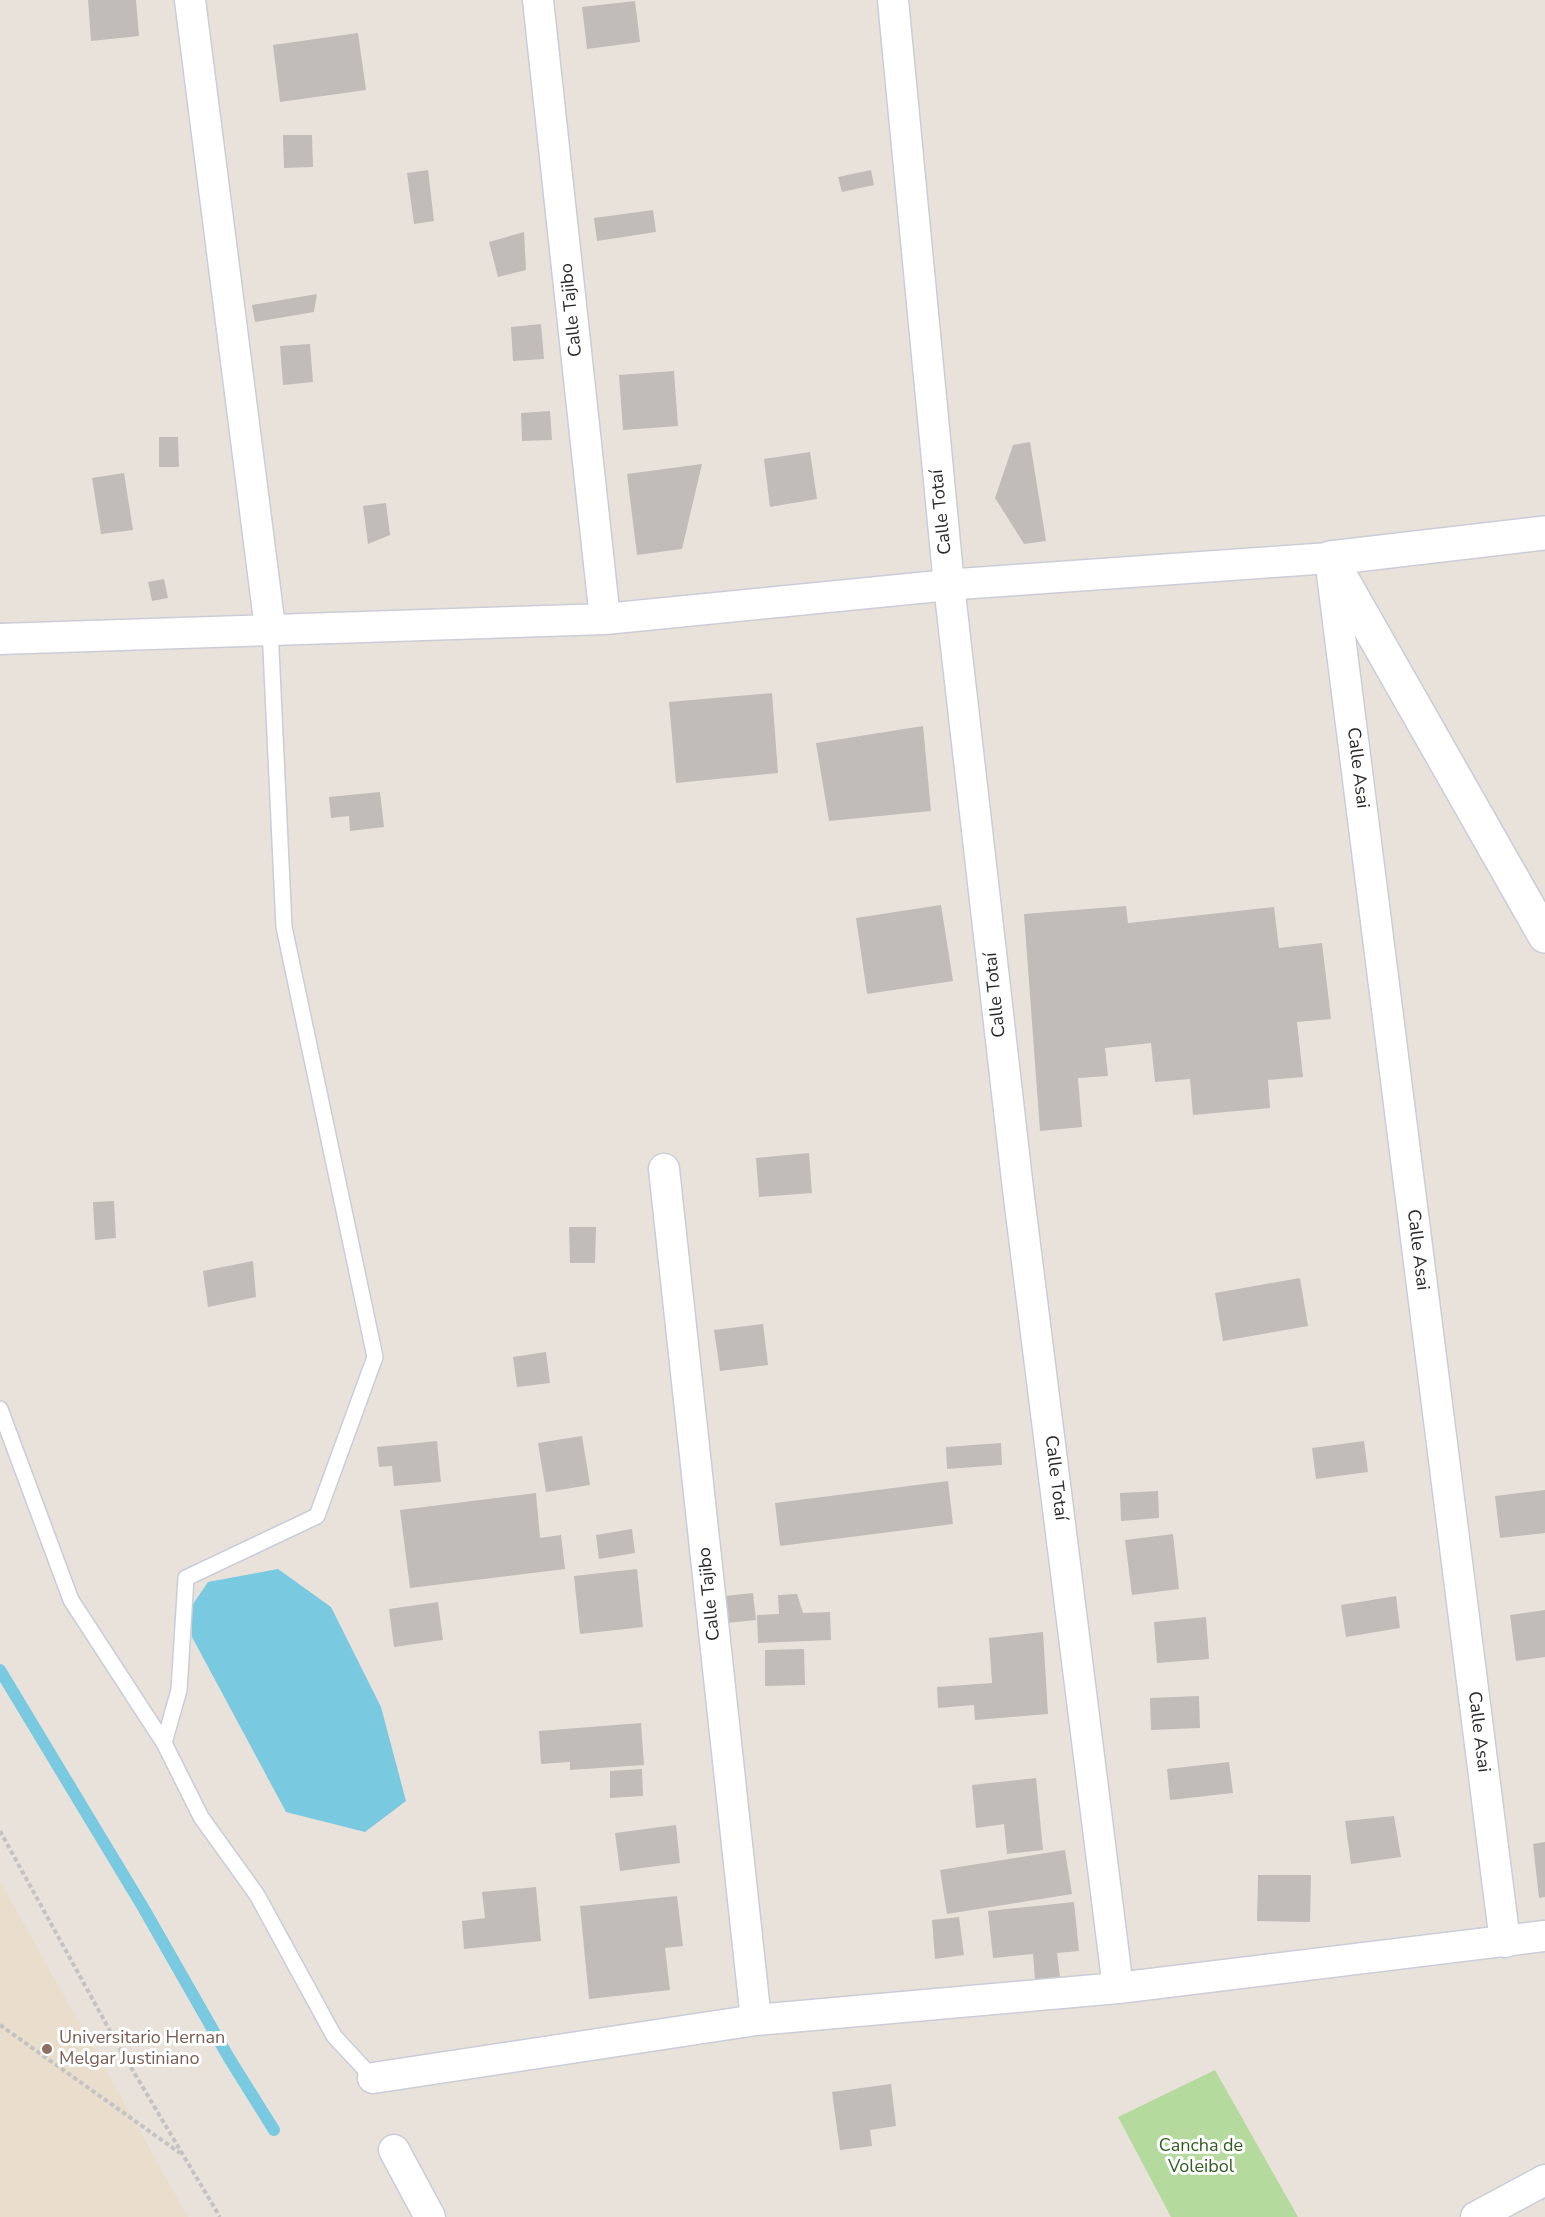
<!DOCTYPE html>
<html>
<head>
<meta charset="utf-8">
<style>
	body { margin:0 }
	canvas { display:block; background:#e9e2db }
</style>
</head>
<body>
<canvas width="1545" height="2217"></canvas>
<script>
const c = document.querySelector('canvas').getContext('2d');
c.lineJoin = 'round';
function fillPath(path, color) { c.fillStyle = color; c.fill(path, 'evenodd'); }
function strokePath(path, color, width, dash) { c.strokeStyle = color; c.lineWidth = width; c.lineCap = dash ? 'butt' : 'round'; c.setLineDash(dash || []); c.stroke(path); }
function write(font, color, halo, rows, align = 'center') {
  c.font = font + ' "Nunito Sans",sans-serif'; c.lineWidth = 6; c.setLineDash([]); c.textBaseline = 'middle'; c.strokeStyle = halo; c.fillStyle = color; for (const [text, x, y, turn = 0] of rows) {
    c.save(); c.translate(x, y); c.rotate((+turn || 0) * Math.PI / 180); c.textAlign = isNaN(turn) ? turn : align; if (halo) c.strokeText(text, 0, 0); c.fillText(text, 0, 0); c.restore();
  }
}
fillPath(new Path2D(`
	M0 1881 188 2217H0Z`), '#e9decc');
fillPath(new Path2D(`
	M1215 2070 1298 2217H1171L1118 2117Z`), '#b5da9d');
fillPath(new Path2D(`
	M278 1569 331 1607 381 1707 406 1801 365 1832 286 1812 192 1637 191 1607 208 1582Z`), '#79cae0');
strokePath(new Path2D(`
	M0 1670 144 1909 229 2058 274 2130`), '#79cae0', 12);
fillPath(new Path2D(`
	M88 0H136L139 36 91 41Z
	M635 1 640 42 587 49 582 7Z
	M358 33 366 90 280 102 273 45Z
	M283 135H312L313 167 284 168Z
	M428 170 434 221 414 224 407 173Z
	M871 170 874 185 842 192 838 177Z
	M653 210 656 232 597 241 594 218Z
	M524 232 526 270 498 277 489 242Z
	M317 294 314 312 255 322 252 305Z
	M541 324 544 359 513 361 511 327Z
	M310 344 313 382 283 385 280 346Z
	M674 371 678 426 623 430 619 375Z
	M550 411 552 440 522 441 521 413Z
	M159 437H178L179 467H159Z
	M1030 442 1046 541 1024 544 995 498 1013 445Z
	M810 452 817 499 770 507 764 459Z
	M702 464 682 549 637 555 627 474Z
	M124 473 133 530 101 534 92 478Z
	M386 503 390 535 368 544 363 506Z
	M164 579 168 598 152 601 148 582Z
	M772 693 778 773 676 783 669 702Z
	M923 726 931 811 829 821 816 743Z
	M380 792 384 827 350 831 349 816 331 818 329 797Z
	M941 905 953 981 867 994 856 918Z
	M1126 906 1128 923 1274 907 1279 948 1322 943 1331 1019 1297 1022 1303 1077 1268 1080 1270 1108 1193 1115 1190 1079 1155 1082 1151 1043 1105 1048 1108 1076 1078 1078 1082 1127 1040 1131 1024 914Z
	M809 1153 812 1193 759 1197 756 1158Z
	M114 1201 116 1238 95 1240 93 1202Z
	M569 1227H596L595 1263H570Z
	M253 1261 256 1297 208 1307 203 1271Z
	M1300 1278 1308 1326 1223 1341 1215 1293Z
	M763 1324 768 1365 720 1371 714 1330Z
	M546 1352 550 1383 517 1387 513 1357Z
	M582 1436 590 1485 546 1492 538 1443Z
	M437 1441 441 1482 394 1486 392 1466 379 1467 377 1447Z
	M1364 1441 1368 1472 1316 1479 1312 1448Z
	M1001 1443 1002 1465 947 1469 946 1447Z
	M948 1481 953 1524 780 1546 775 1503Z
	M1545 1490V1533L1500 1538 1495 1496Z
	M1158 1491 1159 1518 1121 1521 1120 1493Z
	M536 1493 540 1538 561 1535 565 1569 410 1588 400 1510Z
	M632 1529 635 1553 599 1559 596 1535Z
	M1173 1534 1179 1589 1132 1595 1125 1540Z
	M637 1569 643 1627 580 1634 574 1576Z
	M753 1593 756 1620 727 1623 725 1596Z
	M797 1594 803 1613 830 1612 831 1640 758 1643 757 1615 779 1614 778 1595Z
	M1396 1596 1400 1628 1346 1637 1341 1605Z
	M438 1602 443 1640 394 1647 389 1609Z
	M1545 1610V1657L1516 1661 1510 1615Z
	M1206 1617 1209 1659 1157 1663 1154 1622Z
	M1043 1632 1048 1714 975 1720 974 1705 938 1708 937 1687 992 1683 989 1638Z
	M804 1649 805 1685 765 1686V1650Z
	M1199 1696 1200 1728 1151 1730 1150 1698Z
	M641 1723 644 1765 570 1770V1762L541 1764 539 1731Z
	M1229 1762 1233 1793 1170 1800 1167 1769Z
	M642 1769 643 1796 610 1798V1771Z
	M1036 1778 1043 1850 1007 1854 1004 1824 976 1828 972 1785Z
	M1394 1816 1401 1857 1351 1864 1345 1821Z
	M676 1825 680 1863 620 1871 615 1833Z
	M1545 1842V1897L1539 1898 1533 1844Z
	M1065 1850 1072 1894 947 1914 940 1870Z
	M1258 1875H1311L1310 1922 1257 1921Z
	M536 1887 541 1941 464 1949 462 1921 485 1918 482 1892Z
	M677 1896 683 1946 665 1948 670 1990 589 1999 580 1906Z
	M1074 1902 1079 1951 1057 1953 1060 1977 1035 1980 1033 1954 993 1958 988 1911Z
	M959 1917 964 1955 935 1959 932 1920Z
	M891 2084 896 2126 870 2130 872 2146 840 2150 832 2092Z`), '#c1bcb8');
const lane = new Path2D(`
	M270 628 284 927 375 1357 317 1516 186 1578 179 1690 164 1743 201 1817 257 1895 334 2036 373 2078
	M0 1409 71 1600 164 1743`);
const street = new Path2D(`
	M190 0 270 628
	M538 0 605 619
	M893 0 949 585 1018 1189 1118 1988
	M0 639 605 619 959 584 1330 558 1505 1942
	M664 1169 756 2020
	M373 2078 756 2020 1118 1988 1545 1936
	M394 2150 430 2217
	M1476 2217 1545 2180`);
const secondary = new Path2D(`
	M1545 533 1330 558 1545 936`);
strokePath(lane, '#cacdd8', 18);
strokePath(street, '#cacdd8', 33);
strokePath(secondary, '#cacdd8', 36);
strokePath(new Path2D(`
	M0 1831 120 2049 220 2217
	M0 2025 180 2153`), '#c3c3c3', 4, [4.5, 3]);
strokePath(lane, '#fff', 15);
strokePath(street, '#fff', 30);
strokePath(secondary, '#fff', 33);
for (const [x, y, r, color] of [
	[47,2049,6,"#8d6e63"]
]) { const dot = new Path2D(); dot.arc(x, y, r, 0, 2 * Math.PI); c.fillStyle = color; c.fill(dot); strokePath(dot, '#fff', 2); }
write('18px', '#282828', '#fff', [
	["Calle Tajibo",572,310,-96],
	["Calle Totaí",942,512,-96],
	["Calle Asai",1357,768,83],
	["Calle Totaí",996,995,-96],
	["Calle Asai",1417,1250,83],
	["Calle Totaí",1055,1478,83],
	["Calle Tajibo",710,1594,-96],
	["Calle Asai",1478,1732,83]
]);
write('18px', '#785e54', '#fff', [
	["Universitario Hernan",59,2039],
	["Melgar Justiniano",59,2060]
], 'left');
write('18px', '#305c21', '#fff', [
	["Cancha de",1201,2147],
	["Voleibol",1201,2168]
]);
</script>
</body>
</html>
